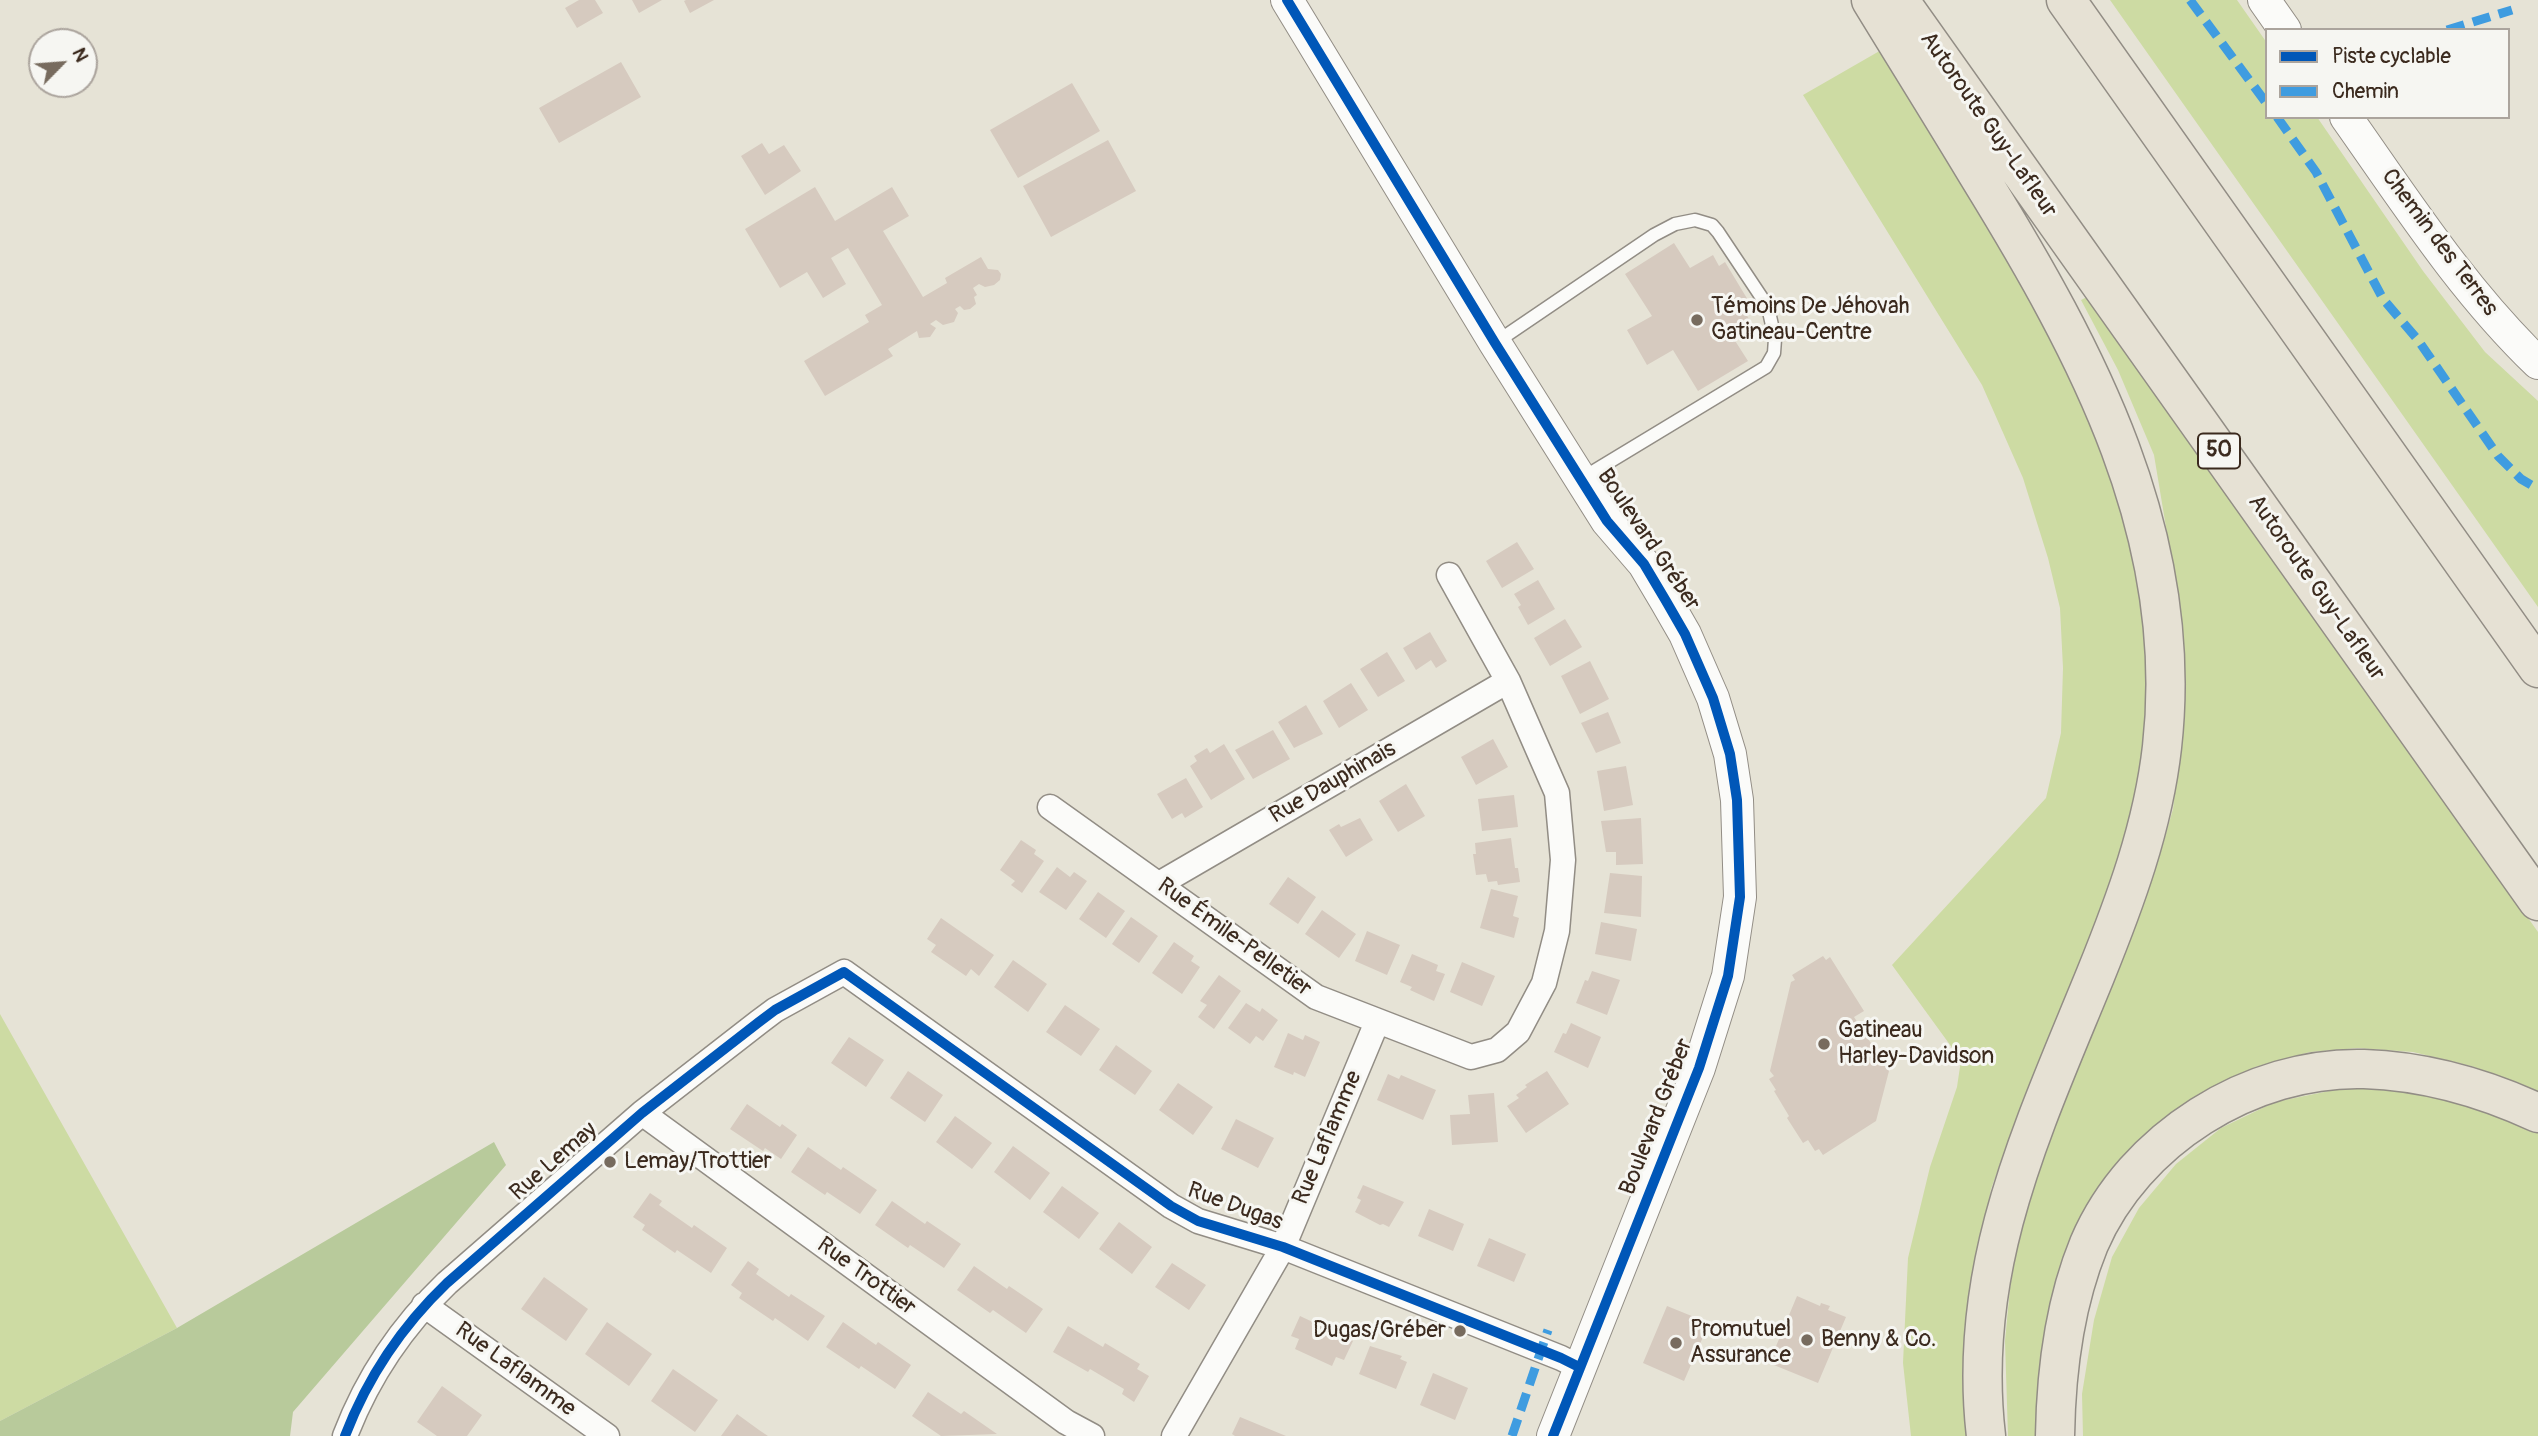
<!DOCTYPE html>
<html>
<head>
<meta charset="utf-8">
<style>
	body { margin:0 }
	#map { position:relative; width:2538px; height:1436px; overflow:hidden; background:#e6e3d6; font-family:Pangolin,sans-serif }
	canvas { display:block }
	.legend { position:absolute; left:2265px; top:28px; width:245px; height:91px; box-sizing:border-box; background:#f6f6f2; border:2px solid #aba49d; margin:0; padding:9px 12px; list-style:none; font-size:21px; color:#3b2a1e }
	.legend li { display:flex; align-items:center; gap:14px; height:35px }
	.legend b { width:35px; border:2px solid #aba49d }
	.north { position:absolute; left:28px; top:28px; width:70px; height:70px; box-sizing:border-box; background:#f6f6f2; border:2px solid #aba49d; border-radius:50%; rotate:65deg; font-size:19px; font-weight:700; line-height:28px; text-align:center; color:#3b2a1e }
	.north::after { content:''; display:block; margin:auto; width:24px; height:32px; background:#776b5e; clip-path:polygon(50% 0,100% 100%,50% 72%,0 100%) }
</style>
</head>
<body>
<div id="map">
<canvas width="2538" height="1436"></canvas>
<ul class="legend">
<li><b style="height:9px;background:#0057b8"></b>Piste cyclable</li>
<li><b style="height:9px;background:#3f9ce0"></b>Chemin</li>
</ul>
<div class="north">N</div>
</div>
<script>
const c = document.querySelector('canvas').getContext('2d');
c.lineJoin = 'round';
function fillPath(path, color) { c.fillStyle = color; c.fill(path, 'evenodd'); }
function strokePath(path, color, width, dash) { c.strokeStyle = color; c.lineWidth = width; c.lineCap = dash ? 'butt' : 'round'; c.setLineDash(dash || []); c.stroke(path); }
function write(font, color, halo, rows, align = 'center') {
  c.font = font + ' Pangolin,sans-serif'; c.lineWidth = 6; c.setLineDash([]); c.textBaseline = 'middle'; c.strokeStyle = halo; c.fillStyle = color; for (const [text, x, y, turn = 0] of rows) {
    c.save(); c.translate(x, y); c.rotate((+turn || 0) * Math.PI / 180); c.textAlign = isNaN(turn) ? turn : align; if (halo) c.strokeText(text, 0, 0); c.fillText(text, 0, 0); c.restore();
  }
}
fillPath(new Path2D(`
	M2110 0H2237L2267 43V117H2317L2423 271 2485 352 2538 401V607Z
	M1883 49 1982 205 2090 413 2141 570 2151 687 2140 790 2120 870 2020 1108 1991 1189 1977 1263 1967 1436H1911L1903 1363 1908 1258 1930 1167 1957 1087 1961 1060 1892 965 2046 798 2061 733 2063 668 2060 608 2048 558 2023 478 1982 385 1803 95Z
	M2087 297 2538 932V1091L2471 1066 2413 1052 2358 1048 2310 1052 2255 1067 2200 1095 2109 1187 2047 1436H2008L2005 1341 2010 1288 2018 1240 2030 1194 2050 1133 2140 915 2159 858 2173 809 2184 711 2182 623 2154 455 2118 370 2081 300Z
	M0 1014 177 1328 0 1421Z
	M2399 1088 2467 1102 2538 1130V1436H2083L2082 1394 2094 1320 2112 1257 2139 1208 2176 1164 2221 1128 2275 1102 2339 1089Z`), '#cddba3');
fillPath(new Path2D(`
	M494 1142 506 1165 293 1412 290 1436H0V1421L177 1328Z`), '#b8ca9b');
fillPath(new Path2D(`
	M579 0H595L603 13 577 28 565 8Z
	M632 0H662L639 13Z
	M686 0H714L690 13 684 1Z
	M621 62 641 97 559 143 539 108Z
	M1072 83 1100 131 1018 178 990 130Z
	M1108 140 1136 191 1051 237 1023 186Z
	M762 143 769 154 784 145 801 171 765 195 741 156Z
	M815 187 835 221 892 187 909 216 883 231 923 297 947 283 945 278 981 257 988 269 998 270 1001 274 1000 280 994 285 985 287 979 284 973 288 977 295 974 297 976 304 970 309 964 310 960 306 955 309 958 313 954 322 943 325 936 320 930 324 936 328 930 337 919 338 917 331 888 349 893 356 825 396 804 361 869 322 865 315 882 305 848 248 831 258 846 284 823 298 807 272 780 288 745 229Z
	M1674 243 1690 268 1713 255 1719 266 1725 262 1754 310 1746 314 1752 324 1732 336 1748 361 1698 391 1673 350 1647 365 1627 330 1652 316 1625 274Z
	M1517 542 1534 569 1502 588 1486 561Z
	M1538 580 1555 609 1528 625 1518 607 1521 605 1514 594Z
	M1565 619 1582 647 1550 666 1534 638Z
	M1430 632 1447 661 1436 668 1431 660 1416 670 1403 648Z
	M1387 652 1405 681 1378 697 1360 669Z
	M1590 661 1609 699 1580 714 1561 676Z
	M1351 683 1368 710 1339 728 1323 701Z
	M1306 705 1323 734 1294 748 1278 722Z
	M1608 712 1621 743 1596 753 1581 723Z
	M1273 730 1290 759 1253 779 1235 750Z
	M1493 739 1508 767 1476 785 1461 757Z
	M1224 744 1245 779 1211 800 1190 766 1197 761 1194 756 1207 748 1210 753Z
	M1626 766 1633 805 1604 811 1597 771Z
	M1186 778 1203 807 1185 818 1182 813 1172 819 1157 794Z
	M1406 784 1425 816 1398 832 1379 801Z
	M1514 795 1518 827 1482 831 1478 799Z
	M1360 818 1373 840 1346 857 1329 830 1339 824 1341 827Z
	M1641 818 1643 864 1616 865V852H1606L1601 821Z
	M1511 838 1515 868H1518L1520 882 1498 885 1497 881 1488 882 1486 874 1476 875 1473 854H1476L1475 843Z
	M1021 840 1036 850 1034 854 1044 861 1022 893 1011 885 1015 881 1000 870Z
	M1057 867 1070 877 1074 872 1087 881 1066 910 1039 892Z
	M1610 873 1642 876 1641 917 1604 913Z
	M1288 877 1316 897 1298 924 1269 904Z
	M1491 889 1518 896 1513 916 1519 918 1514 938 1480 928Z
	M1098 892 1125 911 1106 938 1079 919Z
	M1322 910 1356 934 1339 958 1305 934Z
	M1131 917 1158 936 1139 963 1112 944Z
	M941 918 994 955 979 976 971 969 966 976 931 952 936 945 927 939Z
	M1601 922 1637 929 1631 961 1595 954Z
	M1367 931 1400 945 1387 975 1355 961Z
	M1174 942 1194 956 1191 961 1200 967 1182 994 1152 973Z
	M1412 954 1438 965 1436 971 1445 974 1434 1001 1410 990 1412 987 1400 982Z
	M1823 956 1826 960 1830 957 1864 1011 1854 1017 1889 1071 1876 1121 1823 1155 1819 1149 1815 1151 1808 1140 1803 1143 1787 1118 1789 1116 1774 1091 1776 1090 1769 1079 1774 1076 1770 1071 1791 982 1795 980 1792 975Z
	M1013 960 1047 984 1028 1012 994 987Z
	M1462 962 1495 976 1482 1006 1450 992Z
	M1592 971 1620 980 1607 1015 1576 1003 1585 980 1588 981Z
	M1219 975 1241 991 1214 1029 1198 1017 1207 1005 1200 1001Z
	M1246 1003 1260 1012 1262 1008 1278 1020 1263 1041 1256 1036 1250 1044 1228 1028Z
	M1065 1005 1100 1029 1081 1056 1046 1032Z
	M1571 1023 1601 1037 1588 1068 1554 1052 1563 1033 1566 1034Z
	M1288 1033 1303 1040 1305 1035 1320 1042 1305 1077 1294 1072 1293 1075 1274 1067Z
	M849 1037 884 1060 866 1087 831 1063Z
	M1116 1045 1152 1071 1135 1095 1099 1070Z
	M908 1071 943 1095 925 1122 890 1098Z
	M1547 1071 1569 1104 1526 1133 1507 1106 1519 1098 1516 1095 1527 1087 1525 1085Z
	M1388 1074 1399 1079 1401 1075 1436 1090 1423 1120 1377 1100Z
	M1178 1083 1213 1107 1193 1135 1159 1110Z
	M1494 1093 1498 1142 1452 1145 1450 1115 1470 1114 1468 1095Z
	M747 1104 780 1127 782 1124 797 1135 781 1159 765 1148 763 1151 730 1129Z
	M955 1116 992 1143 972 1169 936 1142Z
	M1236 1119 1274 1138 1258 1168 1221 1149Z
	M1013 1146 1050 1173 1030 1200 994 1172Z
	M808 1147 841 1170 843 1167 877 1190 860 1214 827 1192 825 1195 791 1172Z
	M1363 1185 1404 1202 1389 1227 1383 1224 1380 1225 1355 1212 1361 1200 1357 1198Z
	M1062 1186 1099 1213 1079 1239 1043 1212Z
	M650 1193 662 1201 659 1205 692 1228 694 1225 727 1248 711 1273 677 1250 675 1253 642 1230 645 1225 633 1217Z
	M892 1201 925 1224 927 1221 961 1244 944 1268 910 1245 908 1248 875 1225Z
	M1429 1209 1464 1224 1453 1251 1418 1236Z
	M1119 1222 1152 1247 1132 1274 1099 1249Z
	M1489 1238 1526 1254 1514 1282 1477 1266Z
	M748 1261 759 1269 756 1274 789 1297 791 1294 825 1316 808 1341 775 1318 773 1321 739 1298 742 1293 731 1285Z
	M1172 1263 1206 1285 1189 1310 1155 1287Z
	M974 1266 1007 1289 1009 1286 1043 1309 1026 1333 993 1310 990 1313 957 1290Z
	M544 1277 588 1309 566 1341 521 1309Z
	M1797 1296 1820 1306 1821 1303 1830 1306 1828 1310 1846 1317 1818 1383 1769 1363Z
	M1667 1306 1709 1323 1684 1381 1643 1363Z
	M1300 1316 1353 1341 1344 1360 1336 1357 1332 1366 1295 1349 1299 1339 1291 1336Z
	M607 1322 652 1354 629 1386 585 1354Z
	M843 1322 876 1345 878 1342 911 1365 895 1389 861 1366 859 1369 826 1347Z
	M1068 1326 1103 1347 1105 1343 1140 1364 1137 1369 1149 1376 1134 1402 1122 1394 1124 1389 1090 1369 1088 1372 1053 1352Z
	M1370 1346 1402 1356 1400 1359 1407 1362 1396 1389 1359 1374Z
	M673 1369 718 1400 695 1432 651 1401Z
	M1433 1373 1468 1388 1455 1420 1420 1405Z
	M442 1386 482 1415 467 1436H437L417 1422Z
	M928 1392 961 1414 964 1411 997 1434 941 1436 912 1416Z
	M737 1414 759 1430 768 1436H721Z
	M1240 1417 1286 1436H1235L1232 1434Z`), '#d6cabf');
const service = new Path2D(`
	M1495 343 1654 235 1675 224 1695 220 1712 225 1718 232 1768 307 1775 339 1774 353 1766 367 1581 479`);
const minor = new Path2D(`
	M1050 807 1316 997 1471 1057 1497 1050 1518 1032 1544 983 1557 931 1563 860 1557 793 1508 681 1449 575
	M1159 884 1508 681
	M642 1113 1066 1422 1092 1436
	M424 1305 607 1436
	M345 1436C368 1376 401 1327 447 1283L642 1113 759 1022 775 1010 844 972 1171 1206 1198 1221 1283 1247 1561 1358 1579 1367
	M1174 1436 1283 1247 1377 1022`);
const tertiary = new Path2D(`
	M1287 0 1495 343 1607 521 1644 564 1666 601 1685 634 1713 698 1730 754 1737 800 1740 897 1728 976 1699 1068 1553 1436
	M2264 0 2285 30
	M2346 117C2406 202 2463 291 2538 363`);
const motorway = new Path2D(`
	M1871 0C1907 59 1944 118 1980 178 2087 352 2186 535 2162 747 2153 827 2125 902 2095 976 2033 1128 1966 1267 1986 1436
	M1899 0 2538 901
	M2066 0 2538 668
	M2055 1436C2056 1371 2064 1305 2089 1244 2134 1139 2251 1066 2364 1069 2424 1071 2484 1088 2538 1113`);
strokePath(service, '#928d85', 15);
strokePath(minor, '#928d85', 27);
strokePath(tertiary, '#928d85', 34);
strokePath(motorway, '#928d85', 41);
strokePath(service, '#fbfbf9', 12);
strokePath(minor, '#fbfbf9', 24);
strokePath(tertiary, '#fbfbf9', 32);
strokePath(motorway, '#e6e1d4', 38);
strokePath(new Path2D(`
	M2190 0 2267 104
	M2447 30 2512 10
	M2277 117 2316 172 2383 299 2418 340 2498 456 2521 479 2538 489
	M1512 1436 1548 1330`), '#3f9ce0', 9, [18, 9]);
strokePath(new Path2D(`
	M1287 0 1495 343 1607 521 1644 564 1666 601 1685 634 1713 698 1730 754 1737 800 1740 897 1728 976 1699 1068 1553 1436
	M345 1436C368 1376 401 1327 447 1283L642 1113 759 1022 775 1010 844 972 1171 1206 1198 1221 1283 1247 1561 1358 1579 1367`), '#0057b8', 10);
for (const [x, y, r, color] of [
	[1697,320,7,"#776b5e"],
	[1824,1044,7,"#776b5e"],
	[610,1162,7,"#776b5e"],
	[1460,1331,7,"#776b5e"],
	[1807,1340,7,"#776b5e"],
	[1676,1343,7,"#776b5e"]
]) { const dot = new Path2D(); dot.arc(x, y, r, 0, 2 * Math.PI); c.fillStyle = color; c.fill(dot); strokePath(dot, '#f6f6f2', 2.5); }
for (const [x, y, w] of [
	[2219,451,42]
]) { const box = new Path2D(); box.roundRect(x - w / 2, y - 17.5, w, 35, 5); c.fillStyle = '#f6f6f2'; c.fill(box); strokePath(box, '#3b2a1e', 2); }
write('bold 21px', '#3b2a1e', null, [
	["50",2219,451]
]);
write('23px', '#3b2a1e', '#f6f6f2', [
	["Autoroute Guy-Lafleur",1988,125,55],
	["Chemin des Terres",2439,243,53],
	["Boulevard Gréber",1648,540,56],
	["Autoroute Guy-Lafleur",2316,588,55],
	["Rue Dauphinais",1333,783,-30],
	["Rue Émile-Pelletier",1234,938,36],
	["Boulevard Gréber",1657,1117,-69],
	["Rue Laflamme",1328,1138,-67],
	["Rue Lemay",554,1162,-41],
	["Rue Dugas",1235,1207,20],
	["Rue Trottier",866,1277,36],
	["Rue Laflamme",515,1370,36]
]);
write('23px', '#3b2a1e', '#f6f6f2', [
	["Témoins De Jéhovah",1711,307],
	["Gatineau-Centre",1711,333],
	["Gatineau",1838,1031],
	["Harley-Davidson",1838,1057],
	["Lemay/Trottier",624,1162],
	["Promutuel",1690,1330],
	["Assurance",1690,1356],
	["Dugas/Gréber",1446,1331,"right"],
	["Benny & Co.",1821,1340]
], 'left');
</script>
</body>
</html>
